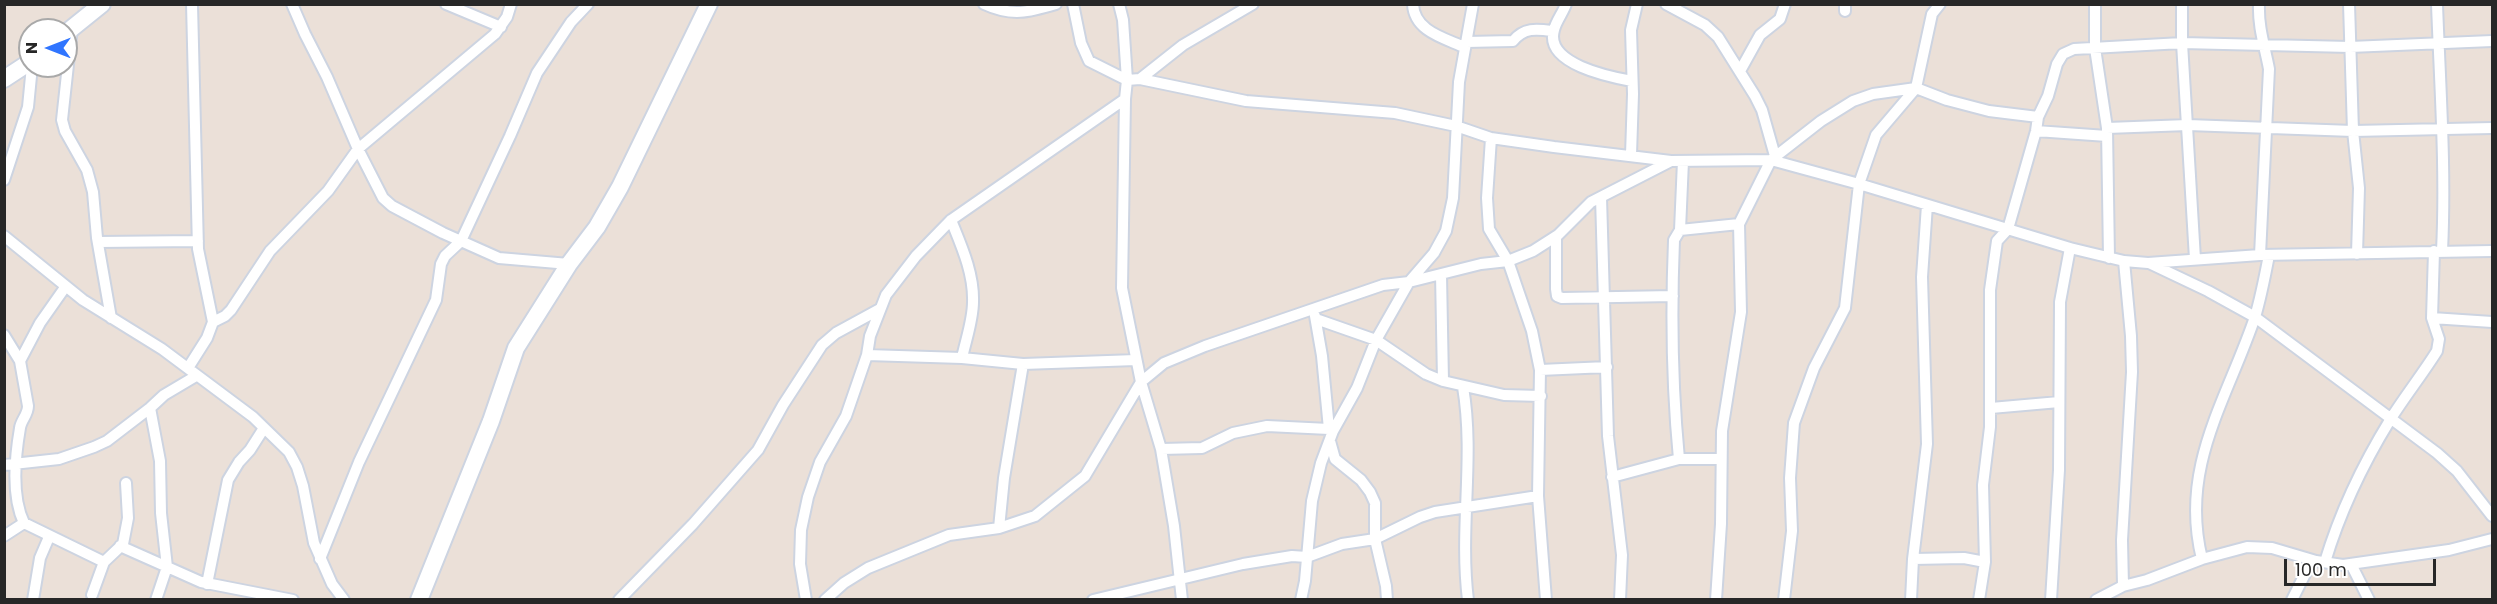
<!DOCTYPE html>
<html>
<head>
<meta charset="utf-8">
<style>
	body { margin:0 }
	#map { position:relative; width:2497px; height:604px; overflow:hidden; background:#ebe0d8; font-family:Poppins,sans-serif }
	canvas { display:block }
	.frame { position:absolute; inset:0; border:6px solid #272727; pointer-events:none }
	.north { position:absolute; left:18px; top:18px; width:60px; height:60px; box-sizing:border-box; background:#fff; border:2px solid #a9a9a9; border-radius:50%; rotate:270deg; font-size:16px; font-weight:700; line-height:24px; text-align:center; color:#272727 }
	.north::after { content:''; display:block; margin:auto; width:21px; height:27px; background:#3075ff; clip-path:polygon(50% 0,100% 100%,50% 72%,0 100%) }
	.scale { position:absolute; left:2284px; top:559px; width:152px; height:27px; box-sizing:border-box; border:3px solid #272727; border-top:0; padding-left:8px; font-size:18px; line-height:21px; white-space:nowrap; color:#272727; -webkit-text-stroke:4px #fff; paint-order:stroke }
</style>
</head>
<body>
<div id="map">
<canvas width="2497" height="604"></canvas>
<div class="frame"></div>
<div class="north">N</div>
<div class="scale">100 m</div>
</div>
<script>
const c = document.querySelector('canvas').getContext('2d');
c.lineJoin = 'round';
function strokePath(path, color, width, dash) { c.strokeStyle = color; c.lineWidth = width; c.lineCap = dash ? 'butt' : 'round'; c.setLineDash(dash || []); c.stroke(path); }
const street = new Path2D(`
	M292 4 305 34 327 77 358 149 383 198 392 206 443 233 499 258 569 264
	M446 4 501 27
	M984 4C1012 17 1029 12 1056 4
	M1073 4 1081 43 1089 61 1127 80
	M1119 4 1123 20 1127 80
	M1413 4C1414 31 1444 38 1464 47
	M1566 4C1563 13 1556 21 1554 30 1544 64 1610 77 1632 81
	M1666 4 1705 25 1718 37 1755 96 1762 110 1775 156
	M1845 4V11
	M2095 4V48L2107 128 2109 258
	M2182 4V43L2195 259
	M2259 4C2258 28 2265 47 2269 69L2260 255
	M2349 4 2353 131 2359 188 2357 254
	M2437 4C2440 87 2446 169 2442 251
	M72 28 62 120 65 131 87 170 93 192 97 238 111 318
	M1466 42 1513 41C1524 27 1537 29 1553 31
	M1740 71 1760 35 1780 19 1785 4
	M1140 79 1246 101 1395 113 1456 126 1491 138 1554 147 1671 161 1771 160 1859 184 2070 248 2124 261 2148 263 2260 255 2492 251
	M1125 99 1122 288 1141 382 1161 449 1174 526 1182 600
	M2107 128 2188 125 2353 131 2492 128
	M2036 131 2107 136
	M1491 138 1487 198 1489 229 1508 261 1532 331 1540 370 1538 496 1546 600
	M1631 155 1633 94 1631 30 1637 4
	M4 180 28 107 32 66
	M1601 197 1608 436 1622 555 1620 600
	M951 220C961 245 974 273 973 302 973 320 966 339 962 358
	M1680 230 1739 224
	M4 236 83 300 162 349 253 417 289 452 297 467 303 486 314 543 332 584 344 600
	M1556 237V289L1557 296 1562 298 1673 296
	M98 242 198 241
	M2434 251 2432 318 2492 322
	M2149 263 2208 291 2255 317 2437 453 2457 471 2492 516
	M1441 274 1443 381
	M1315 316 1322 356 1329 429 1333 431
	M1316 319 1376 340 1426 374 1443 381 1504 395 1541 396
	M213 322 225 316 231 310 270 251 328 191 358 149 495 34 507 17 511 4
	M4 335 20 361 28 406C28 415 21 420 20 428 15 457 11 496 24 523L104 562
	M867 355 962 358 1023 364 1136 360
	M20 361 40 323 66 286
	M188 368 207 338 213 322 198 249 192 4
	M1540 370 1607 367
	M1463 387C1475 458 1459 528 1468 600
	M150 408 160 461 161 513 167 567 156 600
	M1991 408 2059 402
	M1330 441 1335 459 1361 480 1370 492 1375 503V539L1386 586 1387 600
	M1161 449 1202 448 1233 433 1267 426 1329 429
	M1679 459C1672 386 1671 313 1674 240L1680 230 1683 161
	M4 465 59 459 94 447 107 441 150 408 164 395 196 376
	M1612 477 1679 459H1720
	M999 528 1004 478 1023 364
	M4 536 24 523
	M120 546 201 582 293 600
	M320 559 359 462 436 300 441 264 445 256 461 241 510 136 537 73 571 22 588 4
	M1913 559 1964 558 1985 562
	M2202 559C2179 467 2227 400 2255 317 2261 297 2265 276 2269 255
	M2325 562C2340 512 2363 464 2390 420 2405 396 2422 375 2437 351L2439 339 2432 318
	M2351 564 2369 600
	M207 584 228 480 239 462 250 450 264 428
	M2123 586 2122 540 2132 372 2131 336 2124 261
	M92 595 104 562 123 544 128 518 126 483
	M33 600 40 558 49 537
	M619 600 693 524 758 450 783 405 822 345 836 333 880 309
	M806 600 800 564 801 530 808 497 820 462 846 416 867 355 870 336 886 295 916 256 951 220 1125 99 1127 80 1140 79 1183 45 1253 4
	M825 600 844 583 868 568 949 535 999 528 1035 516 1085 476 1141 382 1164 363 1205 346 1383 285 1409 282 1481 264 1508 261 1533 251 1558 235 1591 202 1671 161
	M1093 600 1243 564 1292 556 1307 557 1342 544 1375 539 1420 517 1435 512 1538 496
	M1301 600 1305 581 1312 501 1321 463 1333 431 1357 388 1376 340 1409 282 1434 253 1446 231 1453 198 1459 82 1473 4
	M1716 600 1721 524 1722 431 1741 312 1739 224 1771 160 1821 121 1853 101 1873 94 1916 88 1947 100 1989 111 2038 117
	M1784 600 1792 531 1790 478 1794 423 1814 368 1845 308 1859 184 1876 135 1916 88 1932 14 1940 4
	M1911 600 1913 559 1927 444 1922 277 1927 205
	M1979 600 1985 562 1983 485 1990 427V290L1997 241 2008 229 2036 131 2038 117 2048 96 2057 64 2063 54 2074 49 2182 43 2350 47 2492 41
	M2051 600 2059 470 2060 302 2070 248
	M2096 600 2123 586 2147 580 2202 559 2247 547 2272 548 2316 561 2343 565 2449 550 2492 539
	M2292 600 2312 560`);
const secondary = new Path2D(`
	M66 33 102 4
	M4 79 30 62
	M419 600 491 421 516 348 569 264 597 227 620 187 709 4`);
strokePath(street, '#cdd4e1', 14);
strokePath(secondary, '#cdd4e1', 20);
strokePath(street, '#fff', 10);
strokePath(secondary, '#fff', 16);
</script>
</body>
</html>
